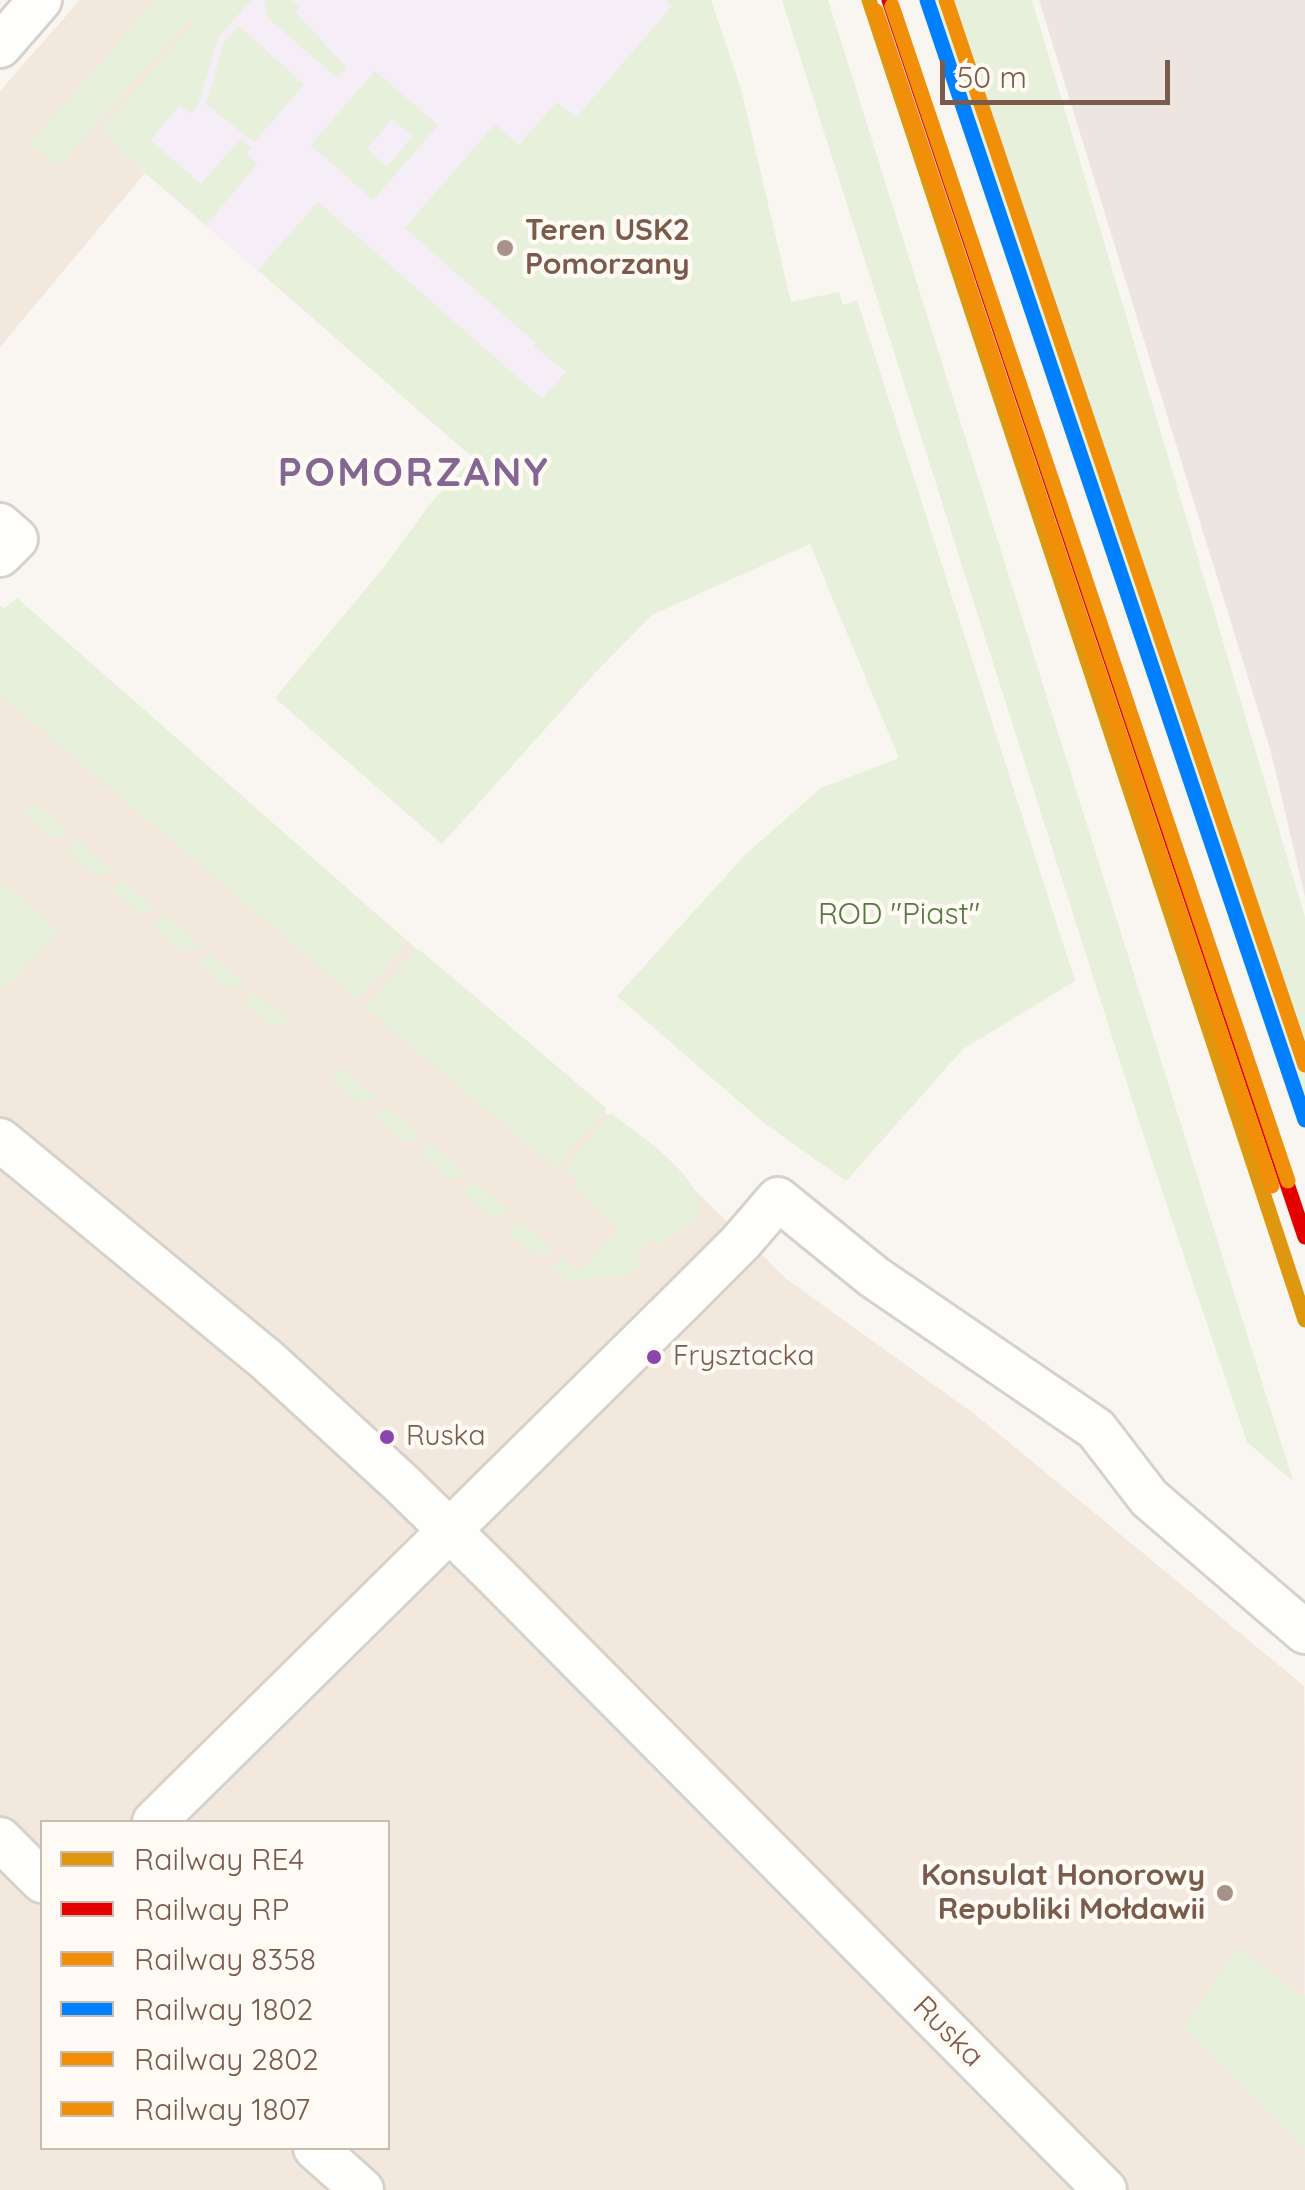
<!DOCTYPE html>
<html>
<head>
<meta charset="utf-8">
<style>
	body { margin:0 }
	#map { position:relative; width:1305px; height:2190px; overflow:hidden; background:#f9f5f0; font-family:Quicksand,sans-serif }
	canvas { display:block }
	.legend { position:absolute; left:40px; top:1820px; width:350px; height:330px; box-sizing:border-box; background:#fffaf3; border:2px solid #cabbb1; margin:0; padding:12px 18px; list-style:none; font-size:30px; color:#7a5c4d }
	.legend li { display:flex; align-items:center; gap:20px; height:50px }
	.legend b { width:50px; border:2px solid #cabbb1 }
	.scale { position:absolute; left:940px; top:60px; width:230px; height:45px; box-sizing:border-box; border:5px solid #7a5c4d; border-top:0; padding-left:12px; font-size:30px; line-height:35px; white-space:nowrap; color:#7a5c4d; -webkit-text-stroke:8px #fffaf3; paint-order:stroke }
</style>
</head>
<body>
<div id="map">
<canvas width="1305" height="2190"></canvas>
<ul class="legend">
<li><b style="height:12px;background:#de970f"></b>Railway RE4</li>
<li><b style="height:12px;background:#e50000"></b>Railway RP</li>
<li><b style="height:12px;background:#f28f08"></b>Railway 8358</li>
<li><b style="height:12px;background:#0080ff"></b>Railway 1802</li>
<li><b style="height:12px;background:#f28f08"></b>Railway 2802</li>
<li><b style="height:12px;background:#f28f08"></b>Railway 1807</li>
</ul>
<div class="scale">50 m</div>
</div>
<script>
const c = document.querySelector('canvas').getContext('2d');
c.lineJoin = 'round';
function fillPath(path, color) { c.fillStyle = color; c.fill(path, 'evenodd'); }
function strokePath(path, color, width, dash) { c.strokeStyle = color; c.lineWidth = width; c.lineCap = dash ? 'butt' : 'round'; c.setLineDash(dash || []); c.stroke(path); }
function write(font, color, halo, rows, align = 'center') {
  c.font = font + ' Quicksand,sans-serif'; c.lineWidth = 9; c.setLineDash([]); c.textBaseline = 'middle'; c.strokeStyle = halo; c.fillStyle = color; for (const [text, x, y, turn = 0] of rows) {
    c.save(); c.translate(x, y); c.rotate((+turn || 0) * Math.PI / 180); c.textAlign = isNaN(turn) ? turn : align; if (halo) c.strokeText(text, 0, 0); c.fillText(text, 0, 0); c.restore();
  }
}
fillPath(new Path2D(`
	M80 0H171L215 38 119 149 145 173 0 347V91Z
	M0 605 6 611 24 610 683 1179 788 1280 977 1416 1304 1686 1305 2190H0ZM42 1822H388V2148H42Z`), '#f2e8de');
fillPath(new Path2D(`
	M1039 0H1305V897L1271 752Z`), '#ede5e0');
fillPath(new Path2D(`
	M171 0H711L741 89 791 303 474 458 118 150 214 38Z`), '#f6eef6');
fillPath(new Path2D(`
	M155 0H251L218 38 198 105 191 113 180 105 150 140 201 184 241 139 251 148 246 154 257 164 206 225 118 150 120 147 101 131 194 22 190 18 59 167 30 144Z
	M264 0H292L300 7 296 13 346 67 337 78 267 17Z
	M666 0H711L741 89 791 302 839 292 843 305 857 300 1075 981 963 1049 846 1181 764 1123 617 996 745 855 821 788 899 758 810 544 652 615 597 671 442 844 275 698 384 567 430 504 473 458 258 270 318 202 542 399 566 372 534 346 536 343 405 228 495 124 519 145 557 102 576 118 672 6Z
	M782 0H828L1293 1481 1247 1442 1146 1143Z
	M927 0H1032L1305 917V1125L1157 697 1093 488Z
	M239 26 304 85 254 142 206 104 225 41Z
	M375 71 438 125 373 200 311 145ZM392 119 413 136 387 167 367 149Z
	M17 598 405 939 403 949 360 997 356 998 2 696 0 698V612Z
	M33 801 69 832 66 835 51 838 23 813Z
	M77 839 112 870 110 873 95 876 66 851Z
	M122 878 157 909 139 913 112 890Z
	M0 880 59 932 4 990 0 987Z
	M164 914 201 946 198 948 183 952 155 927Z
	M414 950H420L606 1108 555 1168 366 1008Z
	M210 953 244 983 243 987 227 988 199 965Z
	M253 991 289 1021 286 1024 271 1026 244 1003Z
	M341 1067 377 1098 360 1104 331 1079Z
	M385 1105 421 1136 419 1139 404 1142 375 1117Z
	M611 1113C637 1134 705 1177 700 1214L679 1234 675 1231 660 1246 650 1239 635 1254 643 1263 630 1275 566 1281 553 1269 562 1257 579 1272 619 1227 575 1189 579 1183 563 1170Z
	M429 1142 465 1173 463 1176 448 1179 419 1154Z
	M473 1180 509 1211 507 1214 492 1217 463 1192Z
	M518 1219 553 1250 551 1252 536 1256 507 1231Z
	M1236 1947 1305 1997V2150L1184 2028Z`), '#e7f0db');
const minor = new Path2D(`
	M0 46 40 0
	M0 525 16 539 0 555
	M0 1140 268 1361 402 1484 494 1574 1105 2190
	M154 1822 684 1299 741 1242 778 1199 874 1277 1096 1429 1149 1498 1305 1632
	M0 1839 42 1881
	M315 2148 362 2190`);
strokePath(minor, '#d7d1cb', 48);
strokePath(minor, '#fefefd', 42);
strokePath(new Path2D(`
	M869 0 1305 1320`), '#de970f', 15);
strokePath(new Path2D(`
	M889 0 1305 1237`), '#e50000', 15);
strokePath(new Path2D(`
	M892 6 1288 1181`), '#f28f08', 15);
strokePath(new Path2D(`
	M927 0 1305 1120`), '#0080ff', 15);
strokePath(new Path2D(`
	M876 11 1272 1186`), '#f28f08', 15);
strokePath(new Path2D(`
	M946 0 1305 1065`), '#f28f08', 15);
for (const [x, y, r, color] of [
	[505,248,10,"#a69286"],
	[654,1357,9,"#8e44ad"],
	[387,1437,9,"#8e44ad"],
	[1225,1893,10,"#a69286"]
]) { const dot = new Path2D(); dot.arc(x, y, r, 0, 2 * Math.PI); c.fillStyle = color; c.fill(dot); strokePath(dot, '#fffaf3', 4); }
write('28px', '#7a5c4d', '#fffaf3', [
	["Frysztacka",673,1357],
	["Ruska",406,1437]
], 'left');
write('bold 30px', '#7a5c4d', '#fffaf3', [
	["Teren USK2",525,231],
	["Pomorzany",525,265],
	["Konsulat Honorowy",1205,1876,"right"],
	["Republiki Mołdawii",1205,1910,"right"]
], 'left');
write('30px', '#537a41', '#fffaf3', [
	["ROD \"Piast\"",899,915]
]);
write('30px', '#7a5c4d', '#fffaf3', [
	["Ruska",948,2032,45]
]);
c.letterSpacing = '2.5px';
write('bold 40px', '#846695', '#fffaf3', [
	["POMORZANY",414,474]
]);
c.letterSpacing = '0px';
</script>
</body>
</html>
